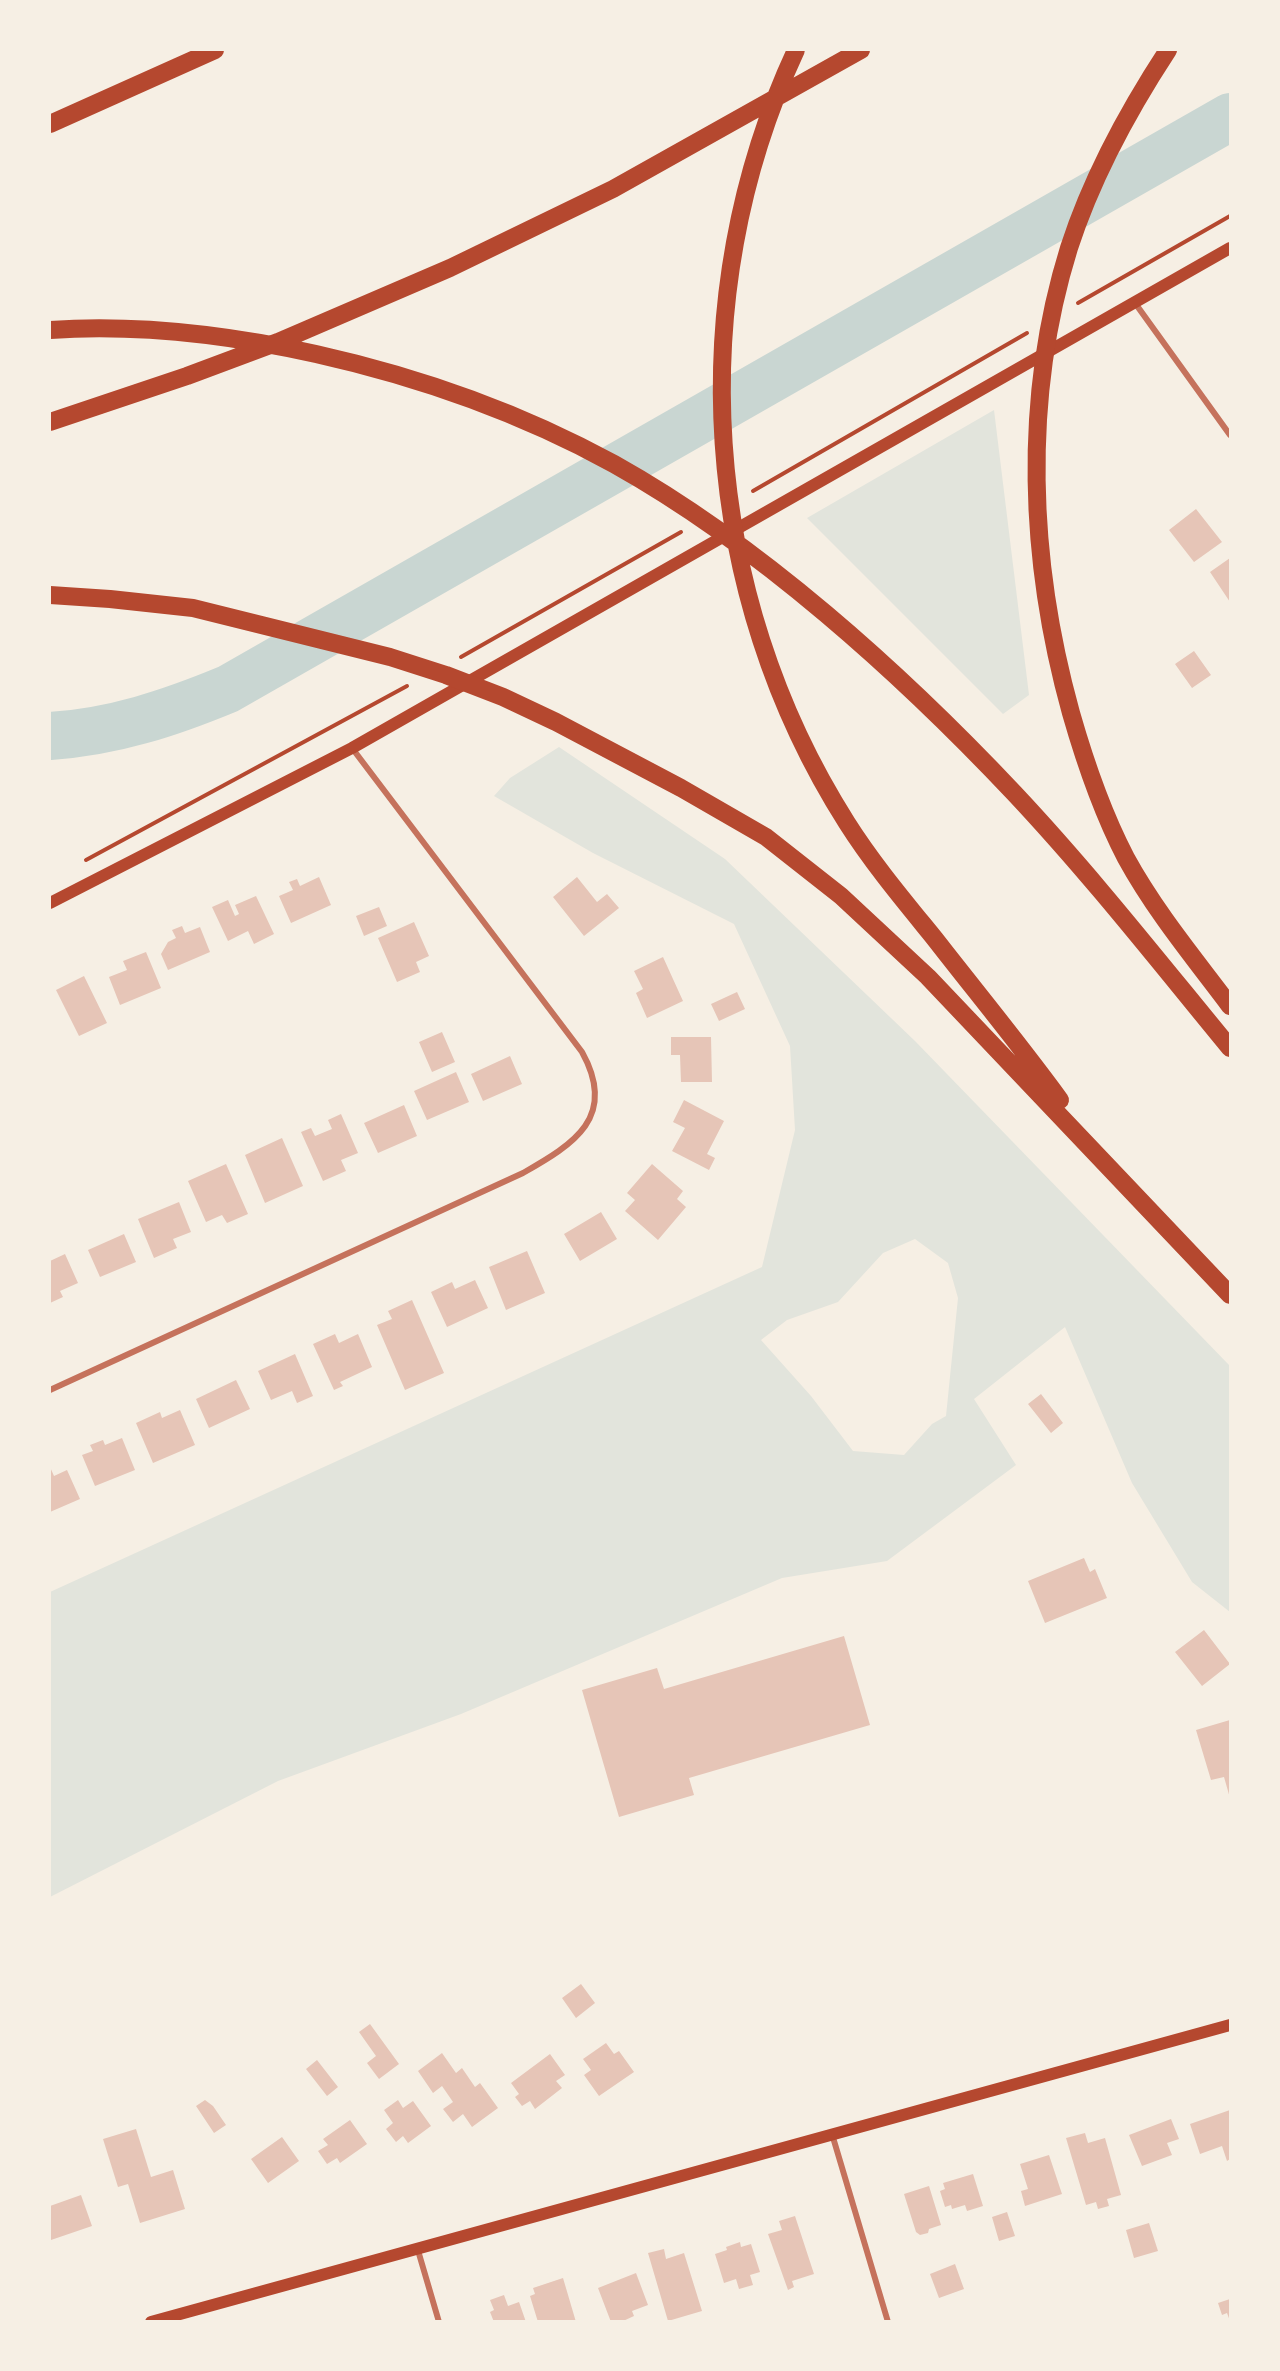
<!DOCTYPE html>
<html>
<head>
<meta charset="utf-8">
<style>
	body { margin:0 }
	#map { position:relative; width:1280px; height:2371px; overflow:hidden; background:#f6efe4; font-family:"Playfair Display",serif }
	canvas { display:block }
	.frame { position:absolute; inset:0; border:51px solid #f6efe4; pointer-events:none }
</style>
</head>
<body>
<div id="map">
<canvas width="1280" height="2371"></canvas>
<div class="frame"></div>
</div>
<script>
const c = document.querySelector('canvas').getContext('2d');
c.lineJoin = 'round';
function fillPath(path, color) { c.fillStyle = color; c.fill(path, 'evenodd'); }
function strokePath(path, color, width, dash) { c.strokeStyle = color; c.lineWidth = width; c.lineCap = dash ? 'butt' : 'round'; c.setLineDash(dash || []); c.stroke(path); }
fillPath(new Path2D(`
	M994 410 1029 695 1003 714 807 518Z
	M559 747 725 859 915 1041 1230 1366V1612L1192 1582 1132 1483 1065 1327 974 1399 1016 1465 887 1561 782 1578 461 1714 278 1781 50 1897V1592L762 1267 795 1130 790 1046 734 924 593 853 494 796 510 778ZM915 1239 948 1263 958 1298 946 1416 932 1424 904 1455 853 1451 811 1396 761 1340 787 1320 838 1302 883 1253Z`), '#e2e4dc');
strokePath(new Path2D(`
	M50 736C113 732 170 713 228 689L1230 117`), '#c9d6d2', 48);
fillPath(new Path2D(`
	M1196 509 1222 542 1194 562 1169 530Z
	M1230 558V602L1210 572Z
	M1194 651 1211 675 1192 688 1175 664Z
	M319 877 331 905 291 923 279 896 293 890 289 882 297 879 300 886Z
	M577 877 597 902 607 894 619 908 584 936 553 897Z
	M256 896 274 934 254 944 248 931 228 941 212 907 228 900 235 916 239 914 235 905Z
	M379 907 387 926 364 936 356 916Z
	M414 922 429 956 416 962 420 972 397 982 378 938Z
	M182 926 185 933 200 927 210 952 168 970 161 954 168 942 176 938 172 930Z
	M146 952 161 988 120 1005 109 977 127 970 123 961Z
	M663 957 683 1001 647 1018 636 993 643 989 634 971Z
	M84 976 107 1023 79 1036 56 990Z
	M737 992 745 1009 719 1021 711 1004Z
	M442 1032 455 1062 432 1072 419 1042Z
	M671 1037H711L712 1082H681L680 1055H671Z
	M510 1056 522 1084 483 1101 471 1074Z
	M456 1072 469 1102 427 1120 414 1091Z
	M684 1100 724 1121 707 1154 715 1158 709 1170 672 1151 685 1128 673 1122Z
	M404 1105 417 1136 378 1153 364 1123Z
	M341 1114 358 1153 341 1160 346 1171 323 1181 301 1132 311 1128 315 1136 332 1129 328 1120Z
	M282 1138 303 1186 265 1203 245 1155Z
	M226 1164 248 1214 227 1223 222 1215 206 1222 188 1181Z
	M652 1164 683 1191 677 1199 686 1207 658 1240 625 1211 635 1200 627 1193Z
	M179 1202 191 1232 173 1239 177 1248 154 1258 138 1219Z
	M601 1212 617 1239 580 1261 564 1234Z
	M124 1234 136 1262 100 1277 88 1250Z
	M527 1251 545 1293 506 1310 489 1267Z
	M65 1254 78 1283 60 1291 63 1297 50 1303V1261Z
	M475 1280 488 1308 447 1327 431 1292 452 1282 455 1289Z
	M412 1300 444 1373 405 1390 377 1325 392 1319 388 1311Z
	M335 1334 339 1343 358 1334 372 1367 340 1382 343 1386 334 1390 313 1344Z
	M295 1354 313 1396 297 1403 292 1391 271 1400 258 1371Z
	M236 1380 250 1409 209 1428 196 1399Z
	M1041 1394 1063 1423 1051 1433 1028 1404Z
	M180 1410 195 1445 153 1463 136 1423 160 1412 162 1418Z
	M122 1438 135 1470 95 1486 82 1455 93 1451 90 1445 103 1440 105 1445Z
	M50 1467 54 1476 67 1470 80 1499 50 1512Z
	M1084 1558 1090 1572 1095 1569 1107 1598 1045 1623 1028 1581Z
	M1204 1630 1230 1664 1202 1686 1175 1652Z
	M844 1636 870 1725 689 1778 694 1795 619 1817 582 1690 657 1668 664 1689Z
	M1230 1720V1798L1224 1777 1211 1780 1196 1730Z
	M581 1984 595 2003 576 2018 562 1998Z
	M370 2024 399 2064 379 2079 367 2063 376 2056 359 2032Z
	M606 2043 614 2054 619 2051 634 2072 599 2096 584 2075 591 2070 583 2059Z
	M442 2053 456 2073 462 2068 475 2087 480 2083 498 2108 472 2127 463 2114 453 2122 443 2109 453 2102 442 2086 433 2093 418 2071Z
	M550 2054 565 2075 556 2081 562 2088 535 2109 530 2101 522 2106 515 2097 519 2094 511 2083Z
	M317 2060 338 2087 327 2096 306 2069Z
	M205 2100 213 2106 226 2125 214 2133 196 2106Z
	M398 2100 403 2108 413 2101 431 2126 408 2143 403 2136 396 2142 386 2129 393 2123 384 2110Z
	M1230 2110V2159L1227 2161 1222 2146 1200 2154 1190 2124Z
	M1171 2119 1179 2139 1167 2143 1172 2155 1142 2166 1129 2135Z
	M350 2120 367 2144 340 2163 337 2158 327 2164 318 2151 328 2145 323 2139Z
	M136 2129 151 2177 173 2170 185 2209 140 2223 128 2184 118 2187 103 2139Z
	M1085 2133 1088 2143 1105 2138 1121 2195 1107 2199 1109 2206 1098 2209 1096 2202 1086 2205 1066 2138Z
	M282 2137 299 2161 268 2183 251 2159Z
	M1049 2155 1062 2194 1025 2206 1021 2191 1028 2189 1020 2164Z
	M973 2174 983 2206 967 2211 965 2205 952 2209 951 2205 945 2207 940 2191 945 2189 943 2183Z
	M929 2186 941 2225 929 2229 928 2233 920 2235 916 2232 904 2194Z
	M81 2195 92 2226 51 2240 50 2237V2206Z
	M1007 2212 1015 2236 999 2241 992 2217Z
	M795 2216 814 2274 792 2281 794 2287 788 2290 768 2234 782 2230 779 2221Z
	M1149 2223 1158 2251 1134 2258 1126 2230Z
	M740 2242 741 2247 751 2244 760 2272 750 2275 753 2285 739 2289 736 2279 724 2283 715 2254 727 2250 726 2247Z
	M664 2249 666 2259 684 2253 702 2311 668 2321 648 2253Z
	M955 2264 964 2289 939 2298 930 2274Z
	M636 2273 648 2305 632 2311 634 2316 621 2322H611L598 2288Z
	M563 2278 576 2322H538L530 2296 535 2294 533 2288Z
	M504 2295 508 2306 519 2302 526 2322H494L490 2312 494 2310 490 2300Z
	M1230 2299V2321L1227 2313 1222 2315 1218 2303Z`), '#e6c5b7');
strokePath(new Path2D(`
	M1078 303 1230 216
	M753 491 1027 333
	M461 657 681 532
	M86 860 407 686`), '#b5482f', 4);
strokePath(new Path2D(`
	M1135 303 1230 435
	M50 1390 523 1173C574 1144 618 1117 582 1052L352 748
	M832 2134 888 2322
	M417 2247 439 2322`), '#c5725c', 6);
strokePath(new Path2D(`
	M50 903 352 748 1230 248
	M151 2322 1230 2025`), '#b5482f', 12);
strokePath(new Path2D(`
	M796 50C681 297 701 594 847 823 873 864 905 902 935 939 977 993 1020 1045 1060 1100
	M1168 50C1128 111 1092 177 1069 248 1022 399 1029 562 1071 713 1085 762 1102 812 1126 858 1155 911 1194 958 1230 1006
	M50 124 215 50
	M50 330C138 324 229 335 316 354 419 377 521 413 614 464 759 545 901 673 1015 794 1091 875 1160 963 1230 1048
	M50 422 187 376 278 342 450 268 613 189 861 50
	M50 595 110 599 193 608 390 657 446 675 503 697 556 722 681 788 766 837 841 896 928 977 1230 1295`), '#b5482f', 18);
</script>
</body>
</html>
